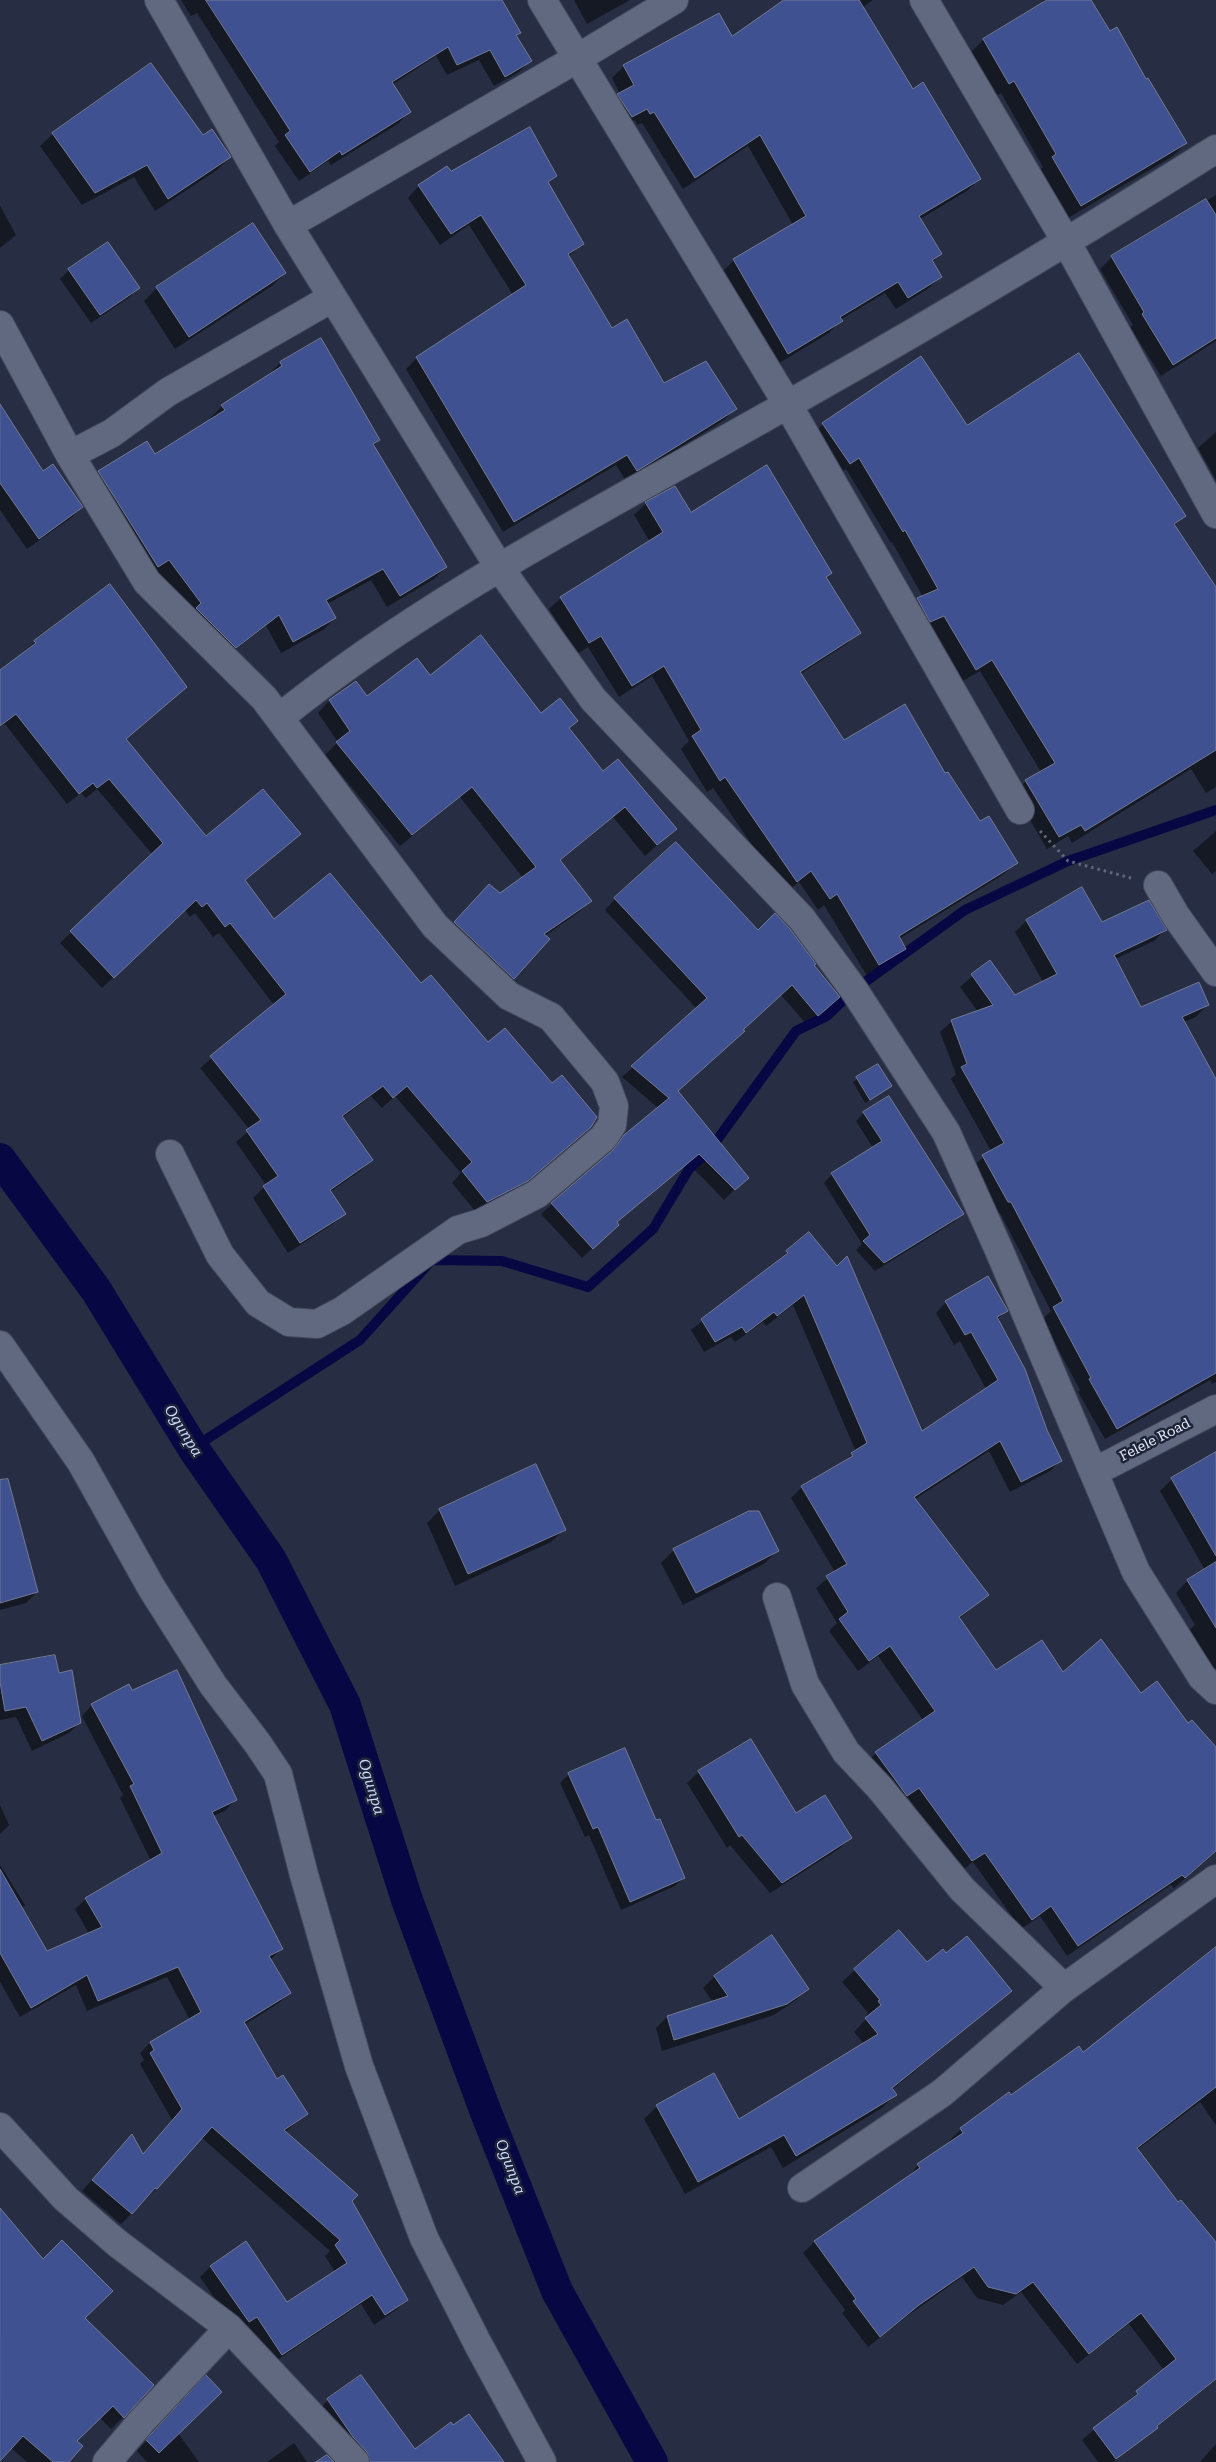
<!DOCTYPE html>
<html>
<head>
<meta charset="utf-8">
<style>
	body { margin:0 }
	canvas { display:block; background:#272e43 }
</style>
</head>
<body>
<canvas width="1216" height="2462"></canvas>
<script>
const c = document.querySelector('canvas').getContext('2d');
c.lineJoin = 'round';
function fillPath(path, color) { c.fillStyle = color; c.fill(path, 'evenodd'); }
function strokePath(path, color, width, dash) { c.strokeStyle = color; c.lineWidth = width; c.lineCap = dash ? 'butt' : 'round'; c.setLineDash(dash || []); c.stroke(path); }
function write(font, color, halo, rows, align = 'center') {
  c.font = font + ' "Roboto Serif",serif'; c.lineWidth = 5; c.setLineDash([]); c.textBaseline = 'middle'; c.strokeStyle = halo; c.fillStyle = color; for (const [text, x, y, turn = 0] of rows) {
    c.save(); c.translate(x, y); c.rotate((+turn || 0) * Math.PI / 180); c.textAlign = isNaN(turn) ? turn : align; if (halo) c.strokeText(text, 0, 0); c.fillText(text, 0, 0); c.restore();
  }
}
fillPath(new Path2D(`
	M181 0H500L519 32 515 36 530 61 519 72 494 86 479 60 447 75 436 56 392 85 409 112 399 123 331 165 328 161 299 181 275 146 279 142 197 13 191 16Z
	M574 0H630L587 24Z
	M786 0H873L862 8 912 90 979 179 967 191 920 219 941 253 932 262 940 277 929 288 896 309 885 293 840 320 829 333 776 365 722 272 734 260 793 225 748 146 683 189 642 123 637 125 635 120 619 129 606 107 620 94 612 78 624 66 731 38Z
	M1043 0H1090L1186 143 1173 156 1068 218 1039 171 1043 167 1001 93 996 96 970 53 983 40 1044 3Z
	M53 134 202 137 230 157 217 170 155 211 134 177 82 205 40 146Z
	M450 172 556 176 548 184 582 244 568 257 612 330 664 385 735 409 724 420 626 481 616 465 503 532 406 369 417 358 513 295 469 225 440 245 408 198 419 186Z
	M1216 195V341L1161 376 1130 327 1133 325 1100 269 1112 257Z
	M0 206 16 235 0 248Z
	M69 270 138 288 130 297 91 323 60 279Z
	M285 273 272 286 175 349 144 301 157 288Z
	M321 339 379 440 373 446 446 567 434 579 387 607 371 580 327 604 335 618 323 630 281 653 266 626 223 659 87 484 99 472 155 456 211 420 210 418 222 406 268 375 280 363Z
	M0 407 43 473 82 507 71 518 27 549 0 510Z
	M823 424 967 427 1184 516 1174 526 1216 604V787L1206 793 1191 769 1072 843 1068 836 1047 849 1014 793 1026 781 1041 772 980 671 963 681 932 627 918 633 906 612 923 597 892 542 891 543 846 469 837 475 811 436Z
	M1216 432V480L1198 448Z
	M674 487 690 514 831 572 825 578 859 632 847 644 800 674 844 742 945 775 980 823 1016 863 1004 874 899 939 905 949 893 960 867 976 824 905 818 910 799 882 785 893 713 788 707 792 681 749 689 741 652 676 619 697 588 647 577 654 549 609 561 598 650 542 634 515 645 504Z
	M35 642 125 740 206 838 299 834 244 881 274 921 421 985 488 1044 590 1127 516 1192 476 1212 452 1183 461 1173 395 1096 382 1108 371 1096 342 1118 371 1160 360 1171 330 1192 344 1214 333 1224 288 1253 253 1198 266 1185 236 1142 250 1130 200 1068 274 1005 219 933 213 937 195 913 190 917 185 910 102 988 60 943 153 855 97 789 86 798 81 793 67 804 5 724 0 727V672Z
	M429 677 541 715 577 721 568 729 603 773 675 829 645 856 613 817 559 861 590 901 579 912 545 936 548 940 502 990 443 935 478 897 500 895 523 878 460 797 400 846 325 755 338 742 318 713 329 701 356 683 367 698Z
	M1216 831V871L1212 874 1193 851Z
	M1082 889 1102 924 1165 930 1154 941 1115 959 1140 1009 1207 1005 1196 1017 1184 1022 1216 1082V1382L1212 1384 1210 1380 1105 1439 1078 1392 1080 1390 1042 1319 1051 1311 1000 1213H997L972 1167 991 1151 951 1079 956 1074 940 1032 952 1021 978 1012 960 987 990 961 1015 997 1043 982 1015 932 1026 921Z
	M615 899 758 932 812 965 838 997 807 1025 781 995 676 1092 736 1188 724 1200 688 1163 616 1223 607 1235 582 1258 541 1214 606 1158 625 1136 658 1108 622 1077 697 1009 605 910Z
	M877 1066 886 1089 865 1103 853 1082Z
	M864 1113 962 1214 954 1222 875 1271 856 1250 862 1244 824 1183 832 1174 873 1148 856 1121Z
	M808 1234 921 1432 986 1389 960 1341 954 1345 936 1313 946 1302 1006 1311 997 1320 1061 1460 1050 1471 1010 1492 989 1451 915 1499 987 1595 959 1619 996 1672 1062 1673 1140 1695 1188 1725 1216 1749V1852L1174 1888 1171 1885 1067 1956 1040 1916 1021 1929 973 1862 961 1871 908 1798 896 1806 865 1764 876 1753 923 1720 878 1656 858 1671 829 1631 837 1623 816 1588 835 1572 791 1498 802 1487 843 1463 856 1452 793 1305 766 1326 763 1322 735 1342 731 1337 704 1352 691 1330 776 1262Z
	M1216 1453V1684L1178 1640 1195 1625 1176 1593 1188 1580 1205 1570 1160 1491 1172 1479Z
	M0 1482 37 1592 26 1603 0 1610Z
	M440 1510 565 1529 551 1542 455 1586 427 1523Z
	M674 1550 777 1551 764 1564 683 1605 661 1563Z
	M0 1666 58 1674 80 1723 69 1733 32 1751 16 1717 0 1720Z
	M92 1705 235 1800 225 1811 212 1816 281 1949 270 1960 290 1992 279 2003 244 2025 276 2081 307 2113 285 2132 351 2201 407 2300 396 2310 374 2325 361 2304 271 2364 238 2332 200 2277 211 2266 287 2304 335 2272 325 2256 330 2251 201 2137 157 2188 121 2224 82 2191 122 2146 142 2155 172 2120 140 2064 144 2060 140 2053 150 2043 190 2020 167 1977 87 2011 76 1985 20 2017 0 1982V1865L25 1905 21 1908 47 1952 89 1934 75 1909 86 1899 151 1861 120 1798 123 1795 82 1716Z
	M699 1772 850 1838 839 1849 770 1893 730 1845 727 1848 687 1783Z
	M569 1774 656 1822 684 1877 675 1886 621 1910 589 1835 585 1837 560 1783Z
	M0 1805 9 1825 0 1834Z
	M1216 1949V2125L1200 2102 1137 2150 1178 2204 1216 2244V2380L1113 2462H1098L1082 2440 1164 2370 1129 2324 1077 2364 1021 2292 1003 2305 977 2298 962 2277 906 2317 868 2347 842 2313 845 2310 803 2253 814 2242 908 2178 918 2165 951 2143 949 2141 961 2129 1008 2093 1011 2097 1083 2053Z
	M946 1954 1010 1991 892 2090 895 2095 882 2108 783 2168 771 2147 685 2194 644 2119 657 2106 738 2120 864 2044 854 2032 868 2017 866 2015 868 2013 842 1982 855 1970 927 1963Z
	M715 1976 807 1988 796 2000 774 2015 662 2051 656 2028 667 2017 713 2002 703 1988Z
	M0 2208 84 2318 123 2417 111 2429 99 2417 76 2442 68 2462H27L11 2448 0 2459Z
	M196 2387 178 2433 199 2462H147L137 2451Z
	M328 2400 415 2451 497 2462H355L318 2411Z
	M294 2443 307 2462H267Z
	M1216 2444V2462H1200Z`), '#0007');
strokePath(new Path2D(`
	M193 1448 360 1340 432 1260 502 1261 588 1287 653 1229 689 1169 709 1151 796 1031 827 1016 854 990 965 910 1068 861 1216 810`), '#070843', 10);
strokePath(new Path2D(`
	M0 1159 96 1290 193 1448 271 1560 345 1705 407 1900 485 2110 557 2291 652 2462`), '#070843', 32);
const building = new Path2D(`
	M206 0H502L521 33 516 35 532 61 505 77 490 50 457 65 448 47 392 82 411 112 342 155 340 151 310 172 285 135 290 131Z
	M784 0H859L913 89 923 82 981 179 919 216 942 254 932 260 942 277 908 298 898 282 840 317 843 321 788 354 733 259 806 216 760 135 695 178 654 112 650 114 647 109 632 117 617 94 634 85 623 65 719 13 732 36Z
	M1047 0H1091L1110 31 1117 27 1146 79 1148 78 1187 143 1081 206 1052 157 1056 154 1014 81 1009 84 983 39Z
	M151 63 203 135 212 129 231 157 168 199 147 165 95 193 52 133Z
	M530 127 557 176 548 182 584 244 568 254 612 328 627 319 664 383 706 361 737 409 637 471 627 455 514 522 416 357 526 285 481 215 451 234 418 185 447 166 451 171Z
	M1206 199 1216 215V338L1173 365 1142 314 1144 312 1111 256Z
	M253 223 286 273 189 337 156 287Z
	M108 242 140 288 100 315 68 269Z
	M321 338 380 440 373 444 447 567 400 596 383 569 326 600 336 618 293 642 279 615 236 648 196 608 201 603 169 560 158 567 98 471 147 441 155 454 225 410 221 405 282 366 280 362Z
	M1079 353 1186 516 1174 524 1216 587V750L1085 831 1081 825 1059 837 1025 780 1055 763 992 660 976 670 944 616 930 622 917 598 938 589 905 530 903 532 859 458 850 464 822 423 921 356 967 425Z
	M0 404 43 471 53 464 83 507 39 539 0 483Z
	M767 465 832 573 826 577 861 633 800 672 844 740 905 704 945 773 948 772 980 821 989 816 1018 863 899 936 906 949 879 965 837 894 830 899 811 871 797 882 725 777 720 781 692 736 701 730 664 666 632 686 601 636 589 643 560 597 663 532 645 502 675 486 691 512Z
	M110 584 187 687 126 739 206 836 263 789 301 834 245 880 274 919 330 873 421 983 431 975 488 1042 505 1028 552 1083 562 1075 597 1117 591 1127 528 1181 487 1202 462 1171 472 1162 407 1086 393 1098 383 1086 342 1116 373 1160 330 1190 346 1214 300 1243 263 1186 278 1176 246 1130 261 1120 210 1056 286 994 230 923 225 927 207 903 202 907 196 900 114 978 70 931 163 843 109 779 97 788 93 783 79 794 16 714 0 726V670L36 643 34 641Z
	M481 635 541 713 560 698 578 721 569 728 603 771 618 759 677 829 657 845 625 807 560 860 592 901 544 934 550 939 514 979 454 922 489 884 500 893 536 867 472 787 412 835 336 742 350 731 329 700 356 681 367 696 417 658 430 675Z
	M676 842 758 930 775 913 790 929 816 964 814 965 840 997 818 1016 792 985 743 1030 745 1031 678 1091 749 1178 735 1190 699 1154 617 1222 619 1225 593 1249 551 1203 613 1150 624 1135 669 1098 631 1066 707 998 614 898Z
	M1082 887 1102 922 1149 900 1167 930 1114 955 1141 1007 1199 982 1209 1005 1182 1017 1216 1079V1373L1117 1429 1089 1379 1091 1378 1053 1307 1063 1301 1011 1202H1008L982 1155 1004 1143 961 1067 967 1064 951 1020 993 1005 971 974 990 960 1015 995 1057 974 1026 920Z
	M878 1064 892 1086 870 1100 856 1077Z
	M889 1096 964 1214 884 1263 863 1241 870 1235 831 1173 882 1141 863 1112Z
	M809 1232 837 1266 847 1256 922 1431 998 1380 971 1332 965 1335 945 1301 988 1276 1008 1311 997 1317 1025 1369 1047 1430 1062 1461 1021 1482 1000 1441 914 1497 989 1595 959 1617 996 1670 1042 1640 1063 1672 1101 1639 1141 1693 1157 1681 1188 1723 1192 1720 1216 1747V1851L1185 1878 1182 1875 1078 1946 1051 1906 1032 1920 985 1853 972 1861 919 1788 907 1796 875 1752 935 1711 890 1646 869 1661 839 1619 848 1612 826 1576 847 1564 801 1486 853 1456 851 1453 867 1443 804 1295 777 1316 774 1312 746 1333 742 1327 715 1342 701 1319 788 1253 786 1251Z
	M1216 1452V1556L1171 1478Z
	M536 1464 566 1530 468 1574 439 1509Z
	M8 1479 38 1592 0 1603V1480Z
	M749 1511H759L779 1551 696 1593 673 1549Z
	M1216 1562V1628L1187 1580Z
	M55 1655 59 1673 72 1670 81 1723 42 1741 26 1707 5 1711 0 1682V1665Z
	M177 1670 237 1800 212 1812 283 1949 269 1956 291 1993 244 2022 277 2079 283 2075 308 2114 284 2130 358 2195 352 2201 408 2300 385 2315 372 2295 282 2355 257 2317 249 2322 210 2266 246 2241 287 2302 347 2263 335 2245 340 2240 212 2127 157 2189 155 2188 132 2214 92 2180 132 2134 143 2154 182 2109 150 2053 154 2050 150 2042 201 2012 178 1967 98 2001 87 1975 31 2008 0 1953V1869L47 1951 102 1927 85 1898 162 1853 130 1786 134 1784 91 1704 129 1684 132 1690Z
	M751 1739 796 1813 825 1795 852 1838 782 1883 742 1835 739 1837 698 1771Z
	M625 1748 656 1820 660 1819 685 1878 630 1902 598 1827 593 1829 568 1773Z
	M899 1930 927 1962 943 1949 946 1953 967 1936 1012 1991 892 2088 897 2095 796 2156 784 2135 698 2182 656 2105 714 2073 739 2119 878 2034 865 2018 881 2005 878 2001 880 2000 854 1969Z
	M772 1935 809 1989 787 2004 674 2040 667 2016 728 1996 714 1976Z
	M1216 1947V2087L1137 2148 1178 2202 1181 2200 1216 2242V2379L1157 2426 1158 2428 1116 2459 1093 2428 1138 2394 1136 2391 1176 2359 1141 2313 1089 2354 1033 2282 1016 2294 988 2287 974 2267 919 2305 880 2337 853 2301 856 2299 814 2241 920 2168 917 2164 963 2133 960 2128 1009 2092 1011 2095 1079 2046 1083 2052Z
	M0 2208 43 2259 62 2240 113 2291 85 2318 154 2385 124 2418 113 2406 77 2441 83 2446 69 2462H53L23 2436 0 2461Z
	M206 2375 222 2392 159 2453 146 2440Z
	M361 2375 415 2449 451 2422 453 2425 469 2414 504 2462H370L367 2452 353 2437 327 2399Z
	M327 2455 334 2462H316Z`);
fillPath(building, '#3f5190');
strokePath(building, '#727a93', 1);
const street = new Path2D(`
	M159 0 288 225 499 567 593 699 802 919 854 990 946 1132 999 1250 1136 1572 1202 1677 1216 1690
	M542 0 788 405 1020 810
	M924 0 1067 243 1216 514
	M288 225 578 58 674 0
	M0 325 70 455 147 582 264 698 435 926 509 996 551 1017 605 1082 614 1106 612 1125 603 1138 537 1194 481 1223 458 1230 342 1311 317 1324 289 1322 258 1303 220 1255 170 1154
	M70 455 112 433 168 392 332 298
	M279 718C419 605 581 521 737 433 899 343 1059 248 1216 149
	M1158 885 1176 916 1216 972
	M0 1345 81 1462 151 1587 213 1685 258 1744 278 1774 304 1875 359 2066 424 2238 478 2344 542 2462
	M1094 1472 1216 1409
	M777 1597 805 1684 846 1752 880 1788 962 1889 1064 1988
	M0 2127 66 2199 117 2243 229 2328 355 2462
	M802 2188 942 2093 1064 1988 1216 1879
	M107 2462 141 2422 229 2328`);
strokePath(street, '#44495b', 30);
strokePath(new Path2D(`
	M1040 831 1068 861 1131 878`), '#62687b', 3, [2.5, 4]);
strokePath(street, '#616981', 28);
write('14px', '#e7ecfa', '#1e2438', [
	["Felele Road",1155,1440,-27]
]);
write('italic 15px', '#ccd9ff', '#1e2438', [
	["Ogunpa",183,1431,58],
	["Ogunpa",371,1787,73],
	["Ogunpa",510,2167,69]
]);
</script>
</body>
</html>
